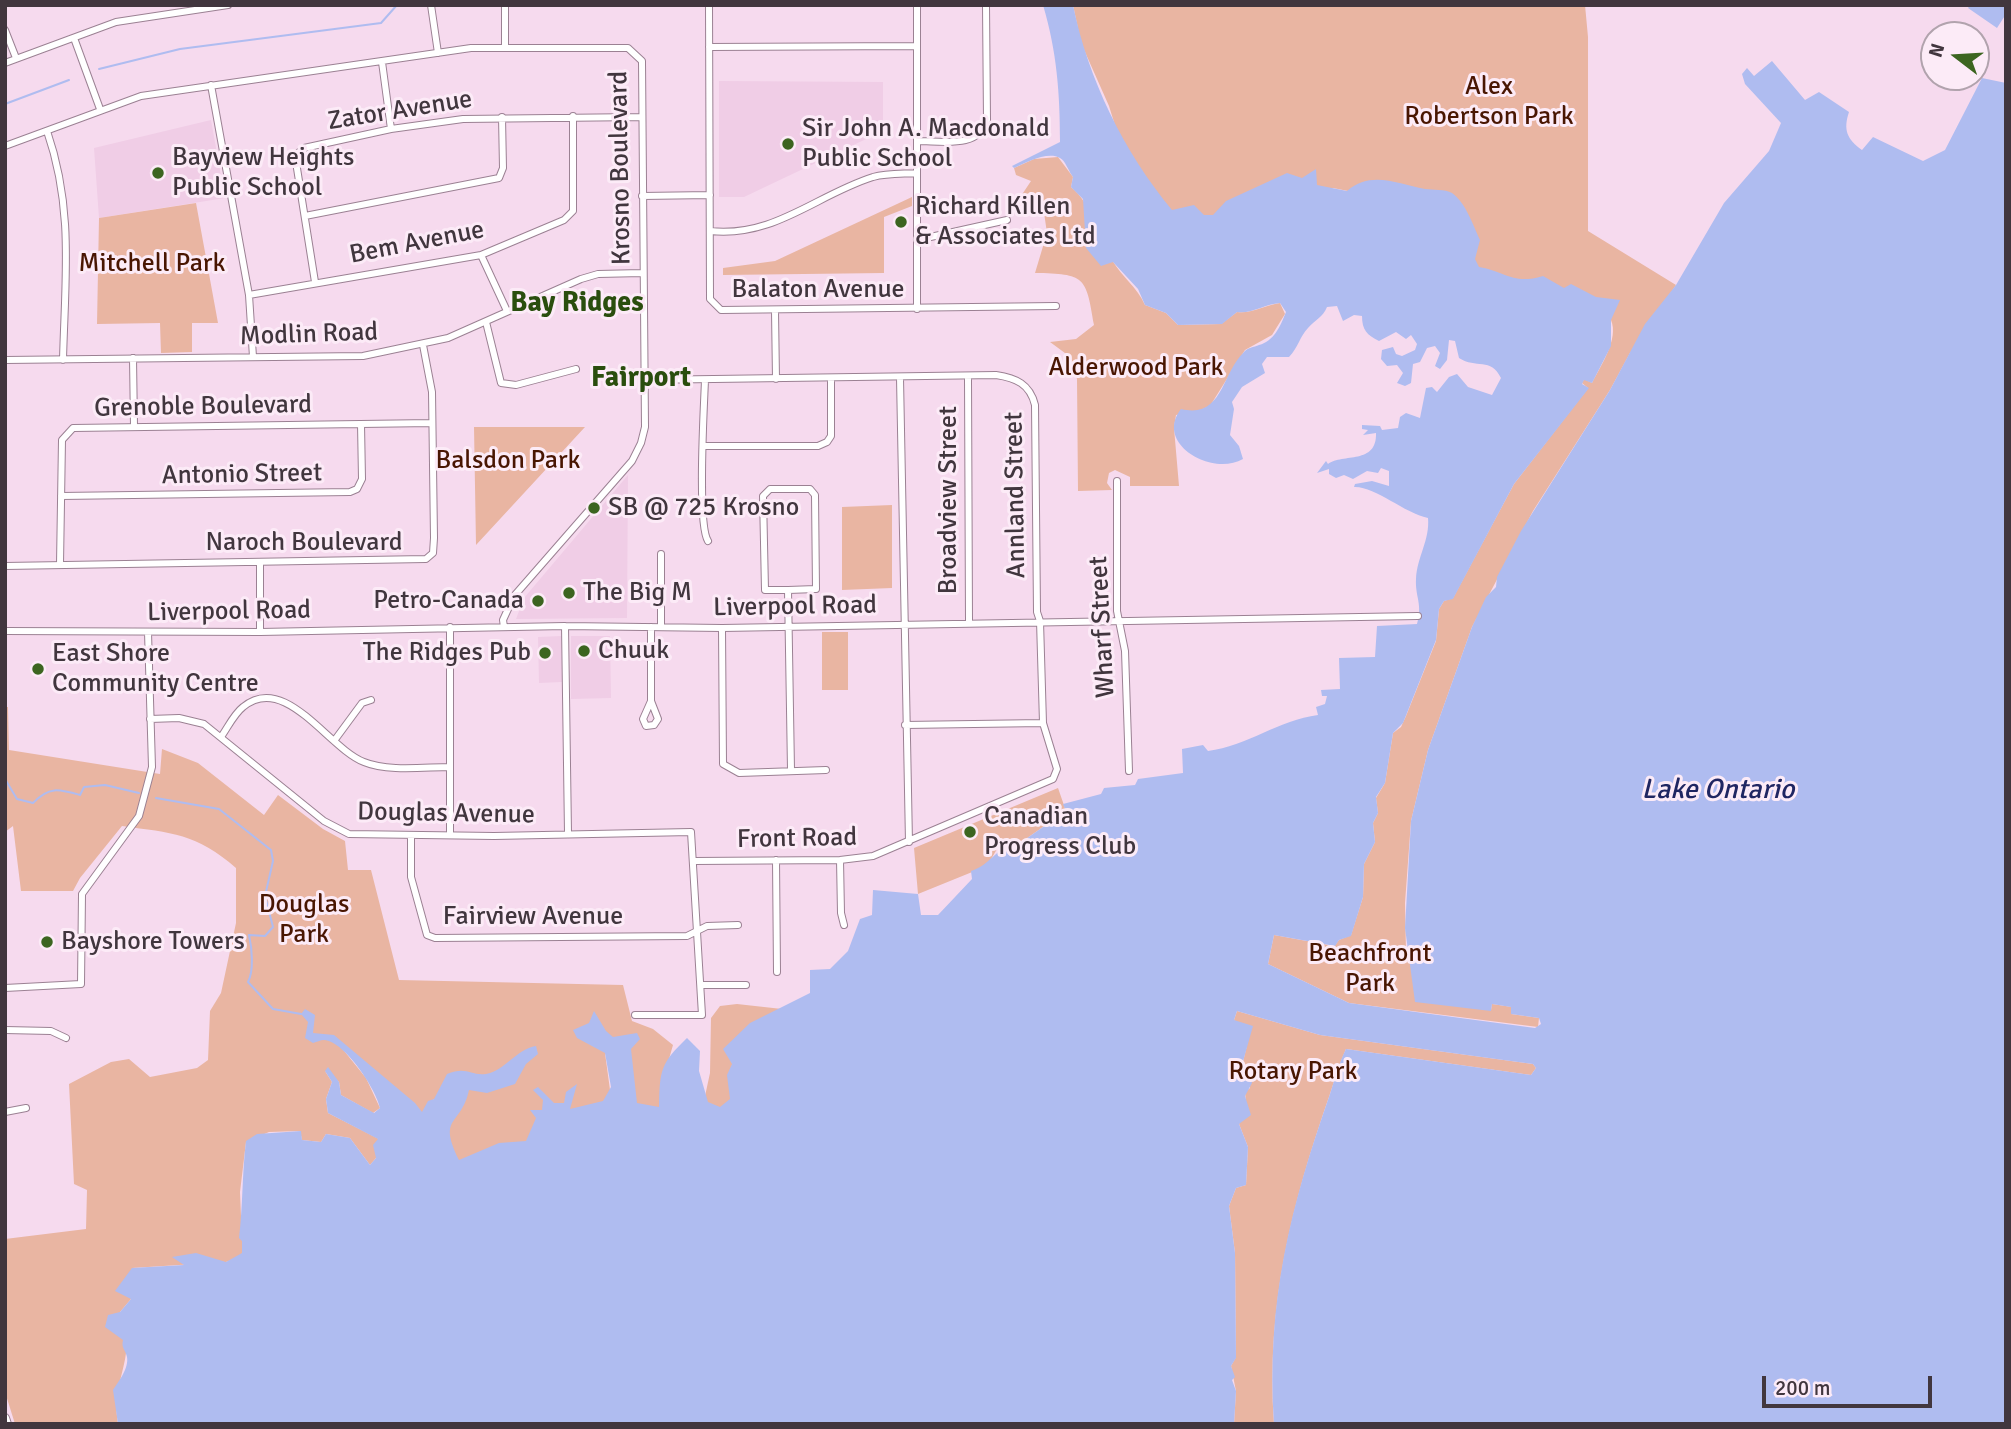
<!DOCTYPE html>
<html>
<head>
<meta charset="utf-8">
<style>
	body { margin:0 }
	#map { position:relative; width:2011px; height:1429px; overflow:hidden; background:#f6daee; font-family:Signika,sans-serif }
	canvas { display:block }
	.frame { position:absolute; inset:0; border:7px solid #41363e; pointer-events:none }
	.north { position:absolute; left:1920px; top:21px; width:70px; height:70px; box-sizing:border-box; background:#fcebf7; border:2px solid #b1a3ad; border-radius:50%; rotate:287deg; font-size:19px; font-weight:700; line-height:28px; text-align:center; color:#41363e }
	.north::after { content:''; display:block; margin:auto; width:24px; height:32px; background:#3c6520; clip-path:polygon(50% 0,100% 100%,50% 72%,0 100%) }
	.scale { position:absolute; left:1762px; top:1376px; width:170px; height:32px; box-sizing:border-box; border:4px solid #41363e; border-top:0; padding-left:9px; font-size:21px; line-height:24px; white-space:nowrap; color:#41363e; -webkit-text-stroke:5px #fcebf7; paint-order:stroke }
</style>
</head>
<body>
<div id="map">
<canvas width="2011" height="1429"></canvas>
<div class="frame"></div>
<div class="north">N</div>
<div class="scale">200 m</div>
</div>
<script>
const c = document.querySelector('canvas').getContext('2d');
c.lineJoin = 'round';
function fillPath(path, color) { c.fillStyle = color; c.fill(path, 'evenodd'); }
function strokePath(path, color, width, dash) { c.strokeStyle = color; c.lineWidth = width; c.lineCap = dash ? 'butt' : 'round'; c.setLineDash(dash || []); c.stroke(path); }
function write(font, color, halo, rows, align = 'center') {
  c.font = font + ' Signika,sans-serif'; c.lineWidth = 6; c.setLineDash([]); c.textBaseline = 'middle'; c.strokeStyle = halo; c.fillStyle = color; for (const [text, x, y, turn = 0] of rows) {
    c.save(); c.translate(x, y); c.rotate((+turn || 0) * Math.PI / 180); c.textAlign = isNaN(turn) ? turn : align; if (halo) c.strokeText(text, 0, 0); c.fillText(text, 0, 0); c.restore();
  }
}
fillPath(new Path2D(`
	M719 81 883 82V131L744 197H719Z
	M211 120 225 198 99 218 94 148Z
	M628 475 627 618 516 619 524 598Z
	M561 636 562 682 539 683 538 637Z
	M571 636H610L611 698 571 699Z`), '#f0cde6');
fillPath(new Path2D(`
	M1073 5H1585L1588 37V231L1676 285 1630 353 1610 390 1533 511 1472 627 1428 750 1411 821 1405 903 1406 953 1491 1010 1492 1004 1512 1007 1511 1014 1539 1018 1538 1027 1349 1003 1268 964 1274 935 1334 946 1339 940 1351 935 1363 897 1364 864 1375 842 1373 823 1378 813 1376 798 1385 783 1393 733 1401 727 1406 716 1436 641 1439 609 1444 601 1453 598 1514 484 1588 388 1582 383 1584 379 1592 383C1601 365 1619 339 1611 320L1487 282 1348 191 1333 188 1241 208 1181 227 1122 148 1109 106 1081 43Z
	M1058 157 1073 177 1071 187C1093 205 1098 237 1112 260 1122 277 1137 287 1145 305L1166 313 1178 325 1221 324 1237 312C1252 314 1265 305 1280 303L1285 314 1272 335 1245 350 1210 406 1196 412 1176 415 1174 428 1179 486H1130V477L1115 470 1109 473 1107 483 1112 490 1078 491 1077 379 1069 356 1050 342 1076 339 1094 325C1086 276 1085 274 1035 273L1047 233 1042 199 1015 214 1013 208 1031 181 1016 175 1014 168 1034 159Z
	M912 197V206L884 217V273L723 275V268L775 261Z
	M196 203 218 323H192V352L161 353 160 323 97 324 99 218Z
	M474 427H585L476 545Z
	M892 505V588L842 590V507Z
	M822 632H848V690H822Z
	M5 707H8L9 750 160 774 162 749 198 763 264 815 278 795 323 829 345 841 348 870H371L399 980 623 985 632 1021 653 1029 673 1045 669 1059 672 1103 640 1123 605 1053 613 1112 533 1150 463 1191 434 1099 422 1113 341 1047 366 1078 380 1108 373 1113 341 1095 339 1082 325 1071 332 1082 326 1099 328 1113 379 1139 376 1158 370 1165 350 1138 326 1134 321 1142 302 1140 300 1131 269 1132 246 1142 240 1192 241 1216 293 1236 226 1262 132 1268 131 1299 120 1312C134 1343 123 1364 117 1395 115 1404 117 1415 118 1424H15L5 1392V1239L86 1229 87 1190 74 1184 69 1084 111 1062 129 1059 150 1077 197 1068 208 1060 210 1011 221 993 236 923V868C196 833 172 833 122 826L80 878 73 891H21L13 826 5 832Z
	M1058 788 1066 811 1020 843 1017 840 997 849 987 866 918 894 914 848Z
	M737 1004 782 1009 750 1088 699 1124 710 1073 711 1018 720 1006Z
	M1237 1011 1320 1035 1533 1064 1536 1068 1531 1075 1346 1049C1339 1064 1335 1079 1330 1094 1291 1206 1266 1305 1274 1424H1234L1236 1391 1231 1366 1236 1357 1235 1253 1229 1206 1236 1188 1246 1185 1248 1147 1239 1124 1246 1103 1245 1092 1250 1088 1249 1070 1242 1066 1248 1041 1234 1020Z`), '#e9b5a2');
fillPath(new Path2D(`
	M1043 5H1073C1088 79 1124 152 1172 210L1194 205 1204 215H1213L1226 201 1287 173 1302 178 1316 169 1317 185 1347 191C1371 170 1398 184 1425 189 1433 190 1445 189 1452 193 1466 203 1473 225 1480 240L1475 259 1479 267C1507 272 1513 285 1543 276L1564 288 1571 284 1596 297 1620 300 1611 320V346L1592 383 1584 380 1582 384 1589 388 1514 484 1453 599 1444 601 1439 609 1436 640 1403 723 1393 733 1385 783 1376 797 1378 813 1373 823 1375 842 1364 864 1363 897 1351 936 1339 940 1335 946 1274 935 1268 964 1349 1003 1535 1028 1541 1024 1539 1018 1511 1014V1007L1492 1004 1491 1011 1415 1002 1405 928 1411 821 1428 750 1472 627 1486 597 1496 587 1497 577 1521 531 1610 390 1645 324 1676 285 1724 203 1769 151 1781 123 1745 84 1742 74 1747 68 1754 76 1772 61 1805 100 1819 92 1849 112C1843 130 1847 139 1862 150L1873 137 1923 161 1945 150 1982 78 2006 83V1424H1274C1266 1302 1290 1208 1330 1094 1335 1079 1339 1063 1346 1049L1531 1075 1536 1068 1533 1064 1320 1035 1237 1011 1234 1020 1253 1026 1242 1065 1249 1070 1252 1083 1245 1096 1251 1115 1239 1124 1248 1147 1246 1185 1236 1188 1229 1206 1235 1253 1236 1358 1231 1366 1235 1377 1232 1380 1236 1391 1234 1424H118L113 1390C119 1381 129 1368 127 1357 125 1349 121 1348 123 1340L105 1327 108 1315 120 1312 131 1299 115 1291 132 1268 184 1265 172 1257 196 1253 226 1262 242 1253V1241L239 1238C243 1205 242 1174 246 1141L257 1134 301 1131 302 1140 321 1142 326 1134 350 1138 370 1165 376 1158 373 1145 378 1139 328 1113 326 1099 332 1082 325 1071 328 1067 339 1082 341 1095 374 1113 380 1108C377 1091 345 1041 324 1040 320 1040 317 1042 313 1043L305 1038 308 1022 301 1014 305 1009 315 1015 313 1033 334 1035 415 1103 422 1112 428 1101 434 1099 447 1074C467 1066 470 1076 486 1074 505 1071 516 1049 536 1046L538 1054 526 1064 515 1084 487 1093 469 1090C461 1127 437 1115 459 1160L499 1143 526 1141 536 1118 530 1110H542L543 1100 533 1090 538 1087 554 1103H564L566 1092 577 1084 570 1109 603 1101 611 1087 605 1053 577 1038 573 1030 589 1023 594 1011 606 1031 613 1037 637 1033 640 1039 631 1049 637 1103 659 1107C660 1070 660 1064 687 1038L700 1051 699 1071 708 1102 720 1107 730 1099 727 1075 732 1064 723 1049 750 1023 810 993V970L830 969 848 951 860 919 872 915 873 890 918 894 921 915H938L972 879 971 871C990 865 995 849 1018 840L1020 843 1066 811 1063 804 1101 794 1104 788 1135 785 1138 779 1183 773 1182 749 1203 745 1208 751C1247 746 1279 720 1318 715L1316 707 1325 704 1327 696H1322L1321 690 1340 689 1339 658 1375 657 1377 626 1417 624C1423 604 1415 597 1416 579 1417 557 1430 540 1428 518 1404 513 1375 486 1354 487L1355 484 1372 481 1389 486V471L1381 468 1378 473 1367 471 1353 479 1344 475 1336 478 1329 474V469L1317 473 1326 461 1328 464C1343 453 1377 465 1376 433L1363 435 1368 430 1362 429V425L1380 426 1382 430 1398 428 1400 417 1406 413 1420 418 1426 388 1432 387 1437 392 1449 377 1457 374 1468 387 1492 395 1501 378C1491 357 1476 369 1459 358L1455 341 1449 340 1447 360 1440 369 1435 366 1440 353 1435 346 1427 348 1420 362 1413 364 1411 383 1405 386 1397 383 1403 373 1397 365 1387 366 1381 359 1382 350 1393 347 1396 354 1402 356 1415 350 1417 344 1411 335 1406 339 1396 332 1379 341C1367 335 1362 330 1362 316L1354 315 1343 321 1337 306 1327 307C1323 317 1315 320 1308 328 1300 336 1298 348 1289 357H1267L1262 364 1265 373 1242 387 1232 402 1234 409 1230 435 1239 446 1243 459C1211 477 1154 443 1181 409 1223 419 1221 374 1244 352 1247 348 1254 347 1259 345 1274 341 1280 327 1286 312L1280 303C1265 304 1252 314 1237 312L1222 324 1178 325 1166 313 1145 305 1138 289 1113 262 1101 266 1086 248 1083 199 1071 187 1073 177C1069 172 1065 160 1060 158 1047 151 1026 163 1014 168L1012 166 1060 142C1060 94 1057 52 1043 5Z
	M1970 5H2006V14L1997 28 1968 8Z`), '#afbcf0');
strokePath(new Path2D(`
	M99 69 180 49 381 23 397 5
	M5 104 69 80
	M5 779 17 799 33 803C49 786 59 789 80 795L84 787 105 785 139 793
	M156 798 219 809 271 850 273 861 265 896 273 927 265 936 249 935C252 948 254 971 248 982L273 1009 301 1014`), '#afbcf0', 2);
const minor = new Path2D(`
	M431 5 438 53
	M709 5 710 299 721 310 1056 306
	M917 5V309
	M5 30 16 58
	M74 38 100 109
	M505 47V5
	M709 47 916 46
	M382 62 391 129
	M5 63 116 22 228 5
	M211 85 249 295 253 357
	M47 131C74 209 65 278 63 360
	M917 141C943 141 979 149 987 120L986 5
	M5 146 141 96 471 48H628L642 61 645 427 641 443 632 461 514 596 503 620 504 627
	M642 196 710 195
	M305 216 499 178 503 168 502 117
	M710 231C774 238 816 195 873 177 887 173 903 174 917 173
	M917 240 1007 220
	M481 255 507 311
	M315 282 296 162 298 153 304 148 391 129 463 119 641 117
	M249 295 481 255 564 220 573 211V116
	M775 311 776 379
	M486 322 501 383 516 385 576 369
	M133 358 134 426
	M5 360 363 356 448 338 581 279 598 274 642 273
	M968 377 969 622
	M900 378 909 842
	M643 380 996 375C1016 378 1030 384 1035 405L1037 612 1040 621 1043 723 1057 769 1053 779 873 856 840 860 694 861
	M705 380C704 407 697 524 708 541
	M704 446H818L827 442 831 436V378
	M1117 481V611L1125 651 1129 771
	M61 496 350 492 357 489 362 479 361 424
	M260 563V632
	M60 564 62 440 73 428 432 423
	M5 566 426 559 433 553 434 538 432 392 423 345
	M788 590 816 589 815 495 810 489H770L763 496 765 590H788L791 770
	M565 626 568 833
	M450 627V835
	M661 627V554
	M722 628 723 764 739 773 826 770
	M5 631 260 632 565 626 722 628 1418 616
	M651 701 643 719 646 726 654 725 658 719 651 701V627
	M150 719 179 718 204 724 324 821 349 834 494 836 691 832 702 1015H635
	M905 725 1043 723
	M221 737C228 727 234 714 243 707 285 672 328 748 364 762 388 772 425 767 450 767
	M334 741 362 703 371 700
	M411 836V877L427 935 435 938 687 936 707 926 738 925
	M776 860 777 972
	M840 860 841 913 844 925
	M701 985H746
	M5 988 81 984 82 894 139 816 152 767 148 632
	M5 1030 51 1031 66 1038
	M5 1112 26 1108`);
const major = new Path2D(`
	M5 1418 7 1424`);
strokePath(minor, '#9b8193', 8);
strokePath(major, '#9b8193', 10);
strokePath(minor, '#fff', 6);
strokePath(major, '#fff', 8);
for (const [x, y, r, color] of [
	[788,144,7,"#3c6520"],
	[158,173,7,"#3c6520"],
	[901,222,7,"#3c6520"],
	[594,508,7,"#3c6520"],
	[569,593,7,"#3c6520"],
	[538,601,7,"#3c6520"],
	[584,651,7,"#3c6520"],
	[545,653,7,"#3c6520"],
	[38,669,7,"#3c6520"],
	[970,832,7,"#3c6520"],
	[47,942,7,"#3c6520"]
]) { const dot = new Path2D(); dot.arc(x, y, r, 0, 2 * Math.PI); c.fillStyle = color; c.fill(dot); strokePath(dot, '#fcebf7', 2.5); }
write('26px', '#491602', '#fcebf7', [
	["Alex",1489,87],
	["Robertson Park",1489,117],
	["Mitchell Park",152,264],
	["Alderwood Park",1136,368],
	["Balsdon Park",508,461],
	["Douglas",304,905],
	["Park",304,935],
	["Beachfront",1370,954],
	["Park",1370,984],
	["Rotary Park",1293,1072]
]);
write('26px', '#41363e', '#fcebf7', [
	["Zator Avenue",400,111,-9],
	["Krosno Boulevard",621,168,-91],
	["Bem Avenue",417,243,-11],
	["Balaton Avenue",818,290],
	["Modlin Road",309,335,-2],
	["Grenoble Boulevard",203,407,-1],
	["Antonio Street",242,475,-1],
	["Annland Street",1016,495,-91],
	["Broadview Street",949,500,-90],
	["Naroch Boulevard",304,543],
	["Liverpool Road",795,607,-1],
	["Liverpool Road",229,612,-1],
	["Wharf Street",1103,627,-93],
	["Douglas Avenue",446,814,1],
	["Front Road",797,839,-1],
	["Fairview Avenue",533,917]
]);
write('26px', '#41363e', '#fcebf7', [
	["Sir John A. Macdonald",802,129],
	["Public School",802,159],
	["Bayview Heights",172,158],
	["Public School",172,188],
	["Richard Killen",915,207],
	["& Associates Ltd",915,237],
	["SB @ 725 Krosno",608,508],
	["The Big M",583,593],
	["Petro-Canada",524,601,"right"],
	["Chuuk",598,651],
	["The Ridges Pub",531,653,"right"],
	["East Shore",52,654],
	["Community Centre",52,684],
	["Canadian",984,817],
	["Progress Club",984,847],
	["Bayshore Towers",61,942]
], 'left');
write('bold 28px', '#2a4e0e', '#fcebf7', [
	["Bay Ridges",577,304],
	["Fairport",641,379]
]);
write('italic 28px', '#1f2662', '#fcebf7', [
	["Lake Ontario",1718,791]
]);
</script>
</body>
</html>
